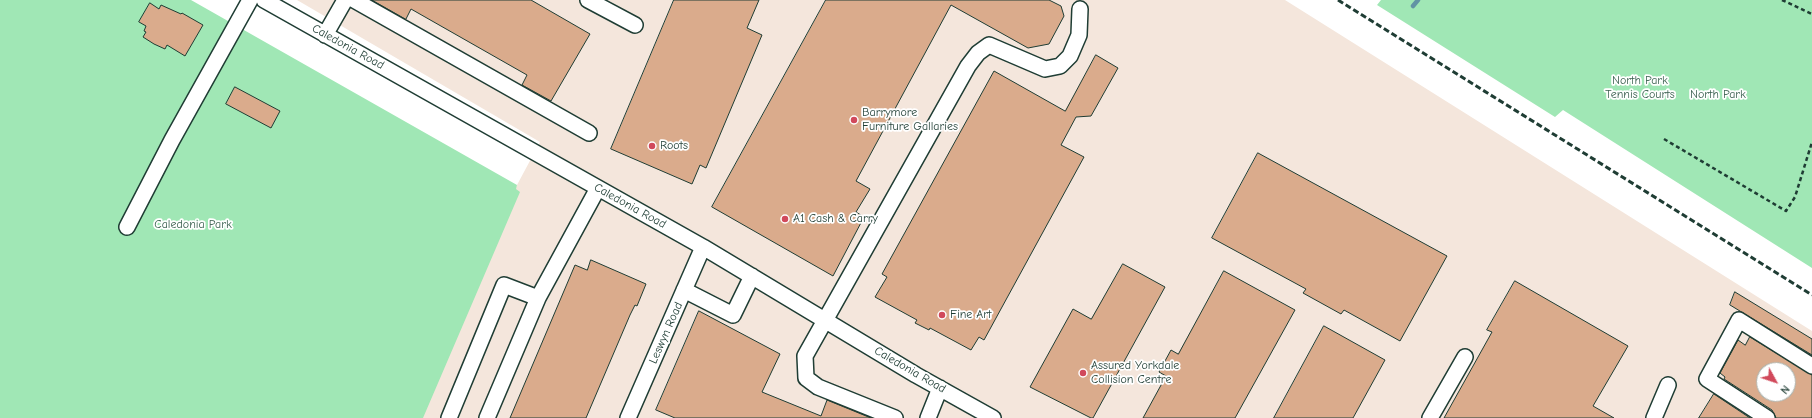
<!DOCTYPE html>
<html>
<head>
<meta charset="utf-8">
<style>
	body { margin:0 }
	#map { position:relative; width:1812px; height:418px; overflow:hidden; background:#fff; font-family:"Comic Neue",sans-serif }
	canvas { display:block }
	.north { position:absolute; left:1756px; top:362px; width:40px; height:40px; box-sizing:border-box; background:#fff; border:1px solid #a5b1ae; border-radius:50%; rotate:130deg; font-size:11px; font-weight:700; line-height:16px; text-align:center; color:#1f3d34 }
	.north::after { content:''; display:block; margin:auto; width:14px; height:18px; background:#d1495b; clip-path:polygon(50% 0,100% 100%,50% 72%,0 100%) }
</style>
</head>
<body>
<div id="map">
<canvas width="1812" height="418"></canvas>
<div class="north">N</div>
</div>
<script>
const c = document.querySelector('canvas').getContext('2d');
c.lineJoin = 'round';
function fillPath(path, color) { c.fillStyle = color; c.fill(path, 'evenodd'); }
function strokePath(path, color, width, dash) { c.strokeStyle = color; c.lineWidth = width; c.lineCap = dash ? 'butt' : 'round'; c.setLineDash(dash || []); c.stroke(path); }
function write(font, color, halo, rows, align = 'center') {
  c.font = font + ' "Comic Neue",sans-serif'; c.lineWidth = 3.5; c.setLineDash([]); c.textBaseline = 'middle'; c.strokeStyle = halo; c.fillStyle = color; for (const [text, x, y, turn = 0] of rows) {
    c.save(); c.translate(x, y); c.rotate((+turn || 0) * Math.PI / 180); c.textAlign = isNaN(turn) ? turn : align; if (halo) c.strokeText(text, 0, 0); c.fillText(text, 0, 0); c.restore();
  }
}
fillPath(new Path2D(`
	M297 0H1285L1812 331V418H418L517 185 540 142ZM1764 370H1788V394H1764Z`), '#f4e6dc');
fillPath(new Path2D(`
	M0 0H191L517 185 516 189 520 192 423 418H0Z
	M1381 0H1812V268L1563 110 1555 117 1377 5Z`), '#a0e7b5');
strokePath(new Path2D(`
	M1413 6 1418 0`), '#6293a4', 4.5);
const building = new Path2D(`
	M372 0H531L590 34 551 101 522 85 527 75 411 9 406 19Z
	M674 0H759L747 28 762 35 706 168 700 165 692 184 611 149Z
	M826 0H1049L1061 6 1064 16 1049 44 1028 48 951 5 856 181 870 189 856 212 864 217 833 276 712 207Z
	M150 3 159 9 161 5 181 14 182 13 203 25 185 56 167 45 165 49 154 44 143 37 146 32 144 31 146 26 139 22Z
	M1096 55 1118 68 1091 116 1076 117 1061 145 1084 157 984 340 979 337 971 350 930 328 929 330 915 323 917 320 875 297 887 277 882 274 994 71 1065 111Z
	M235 87 280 111 271 128 226 104Z
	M1258 153 1447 256 1400 341 1344 310 1341 314 1303 293 1306 289 1212 238Z
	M591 260 646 284 637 306 635 305 630 315 586 418H510L575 265 587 270Z
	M1123 264 1165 287 1093 418H1091L1030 387 1073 309 1091 319Z
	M1224 271 1295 310 1235 418H1143L1166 376 1159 372 1171 350 1178 354Z
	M1515 281 1628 346 1593 406 1614 418H1444L1492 332 1487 330Z
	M1735 292 1812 339V355L1730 305Z
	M699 311 780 354 762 392 821 416 827 400 871 418H675L656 410Z
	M1324 326 1385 360 1353 418H1274Z
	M1750 337 1812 375V418H1776L1772 410 1724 379 1725 377 1720 373 1738 340 1745 345ZM1764 370H1788V394H1764Z
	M1714 394 1750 418H1699Z`);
fillPath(building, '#daab8c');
strokePath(building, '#1f3d34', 1);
const minor = new Path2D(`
	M264 0 703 247 916 375 993 418
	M354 0 589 133
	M588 0 635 25
	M325 35 345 0
	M127 227 172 140 250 0
	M684 290 733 315 752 276
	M449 418 504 285 538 298 598 188
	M487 418 538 298
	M628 418 703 247
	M895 418 818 387 806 378 805 356 968 66 978 53 989 45 1045 69 1060 66 1070 56 1079 35 1080 9
	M928 418 940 388
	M1430 418 1465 357
	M1654 418 1668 385
	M1767 418 1707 379 1739 320 1812 366`);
strokePath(minor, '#1f3d34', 18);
strokePath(new Path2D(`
	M1782 0 1812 14
	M1664 139 1786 211 1795 197 1812 142`), '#1f3d34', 2.5, [4, 3]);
strokePath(minor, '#fff', 15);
strokePath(new Path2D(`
	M1338 0 1812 295`), '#1f3d34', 3, [6, 3]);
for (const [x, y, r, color] of [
	[854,120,4,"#d1495b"],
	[652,146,4,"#d1495b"],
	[785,219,4,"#d1495b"],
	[942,315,4,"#d1495b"],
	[1083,373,4,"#d1495b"]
]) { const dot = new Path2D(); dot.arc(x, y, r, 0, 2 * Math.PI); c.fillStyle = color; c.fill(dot); strokePath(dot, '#fff', 1.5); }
write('12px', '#1f3d34', '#fff', [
	["Caledonia Road",348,47,29],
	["Caledonia Road",630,206,29],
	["Leswyn Road",666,333,-66],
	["Caledonia Road",910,370,30]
]);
write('12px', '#395f4e', '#fff', [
	["North Park",1640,81],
	["Tennis Courts",1640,95],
	["North Park",1718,95],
	["Caledonia Park",193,225]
]);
write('12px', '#1f3d34', '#fff', [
	["Barrymore",862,113],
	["Furniture Gallaries",862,127],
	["Roots",660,146],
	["A1 Cash & Carry",793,219],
	["Fine Art",950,315],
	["Assured Yorkdale",1091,366],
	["Collision Centre",1091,380]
], 'left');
</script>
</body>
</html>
